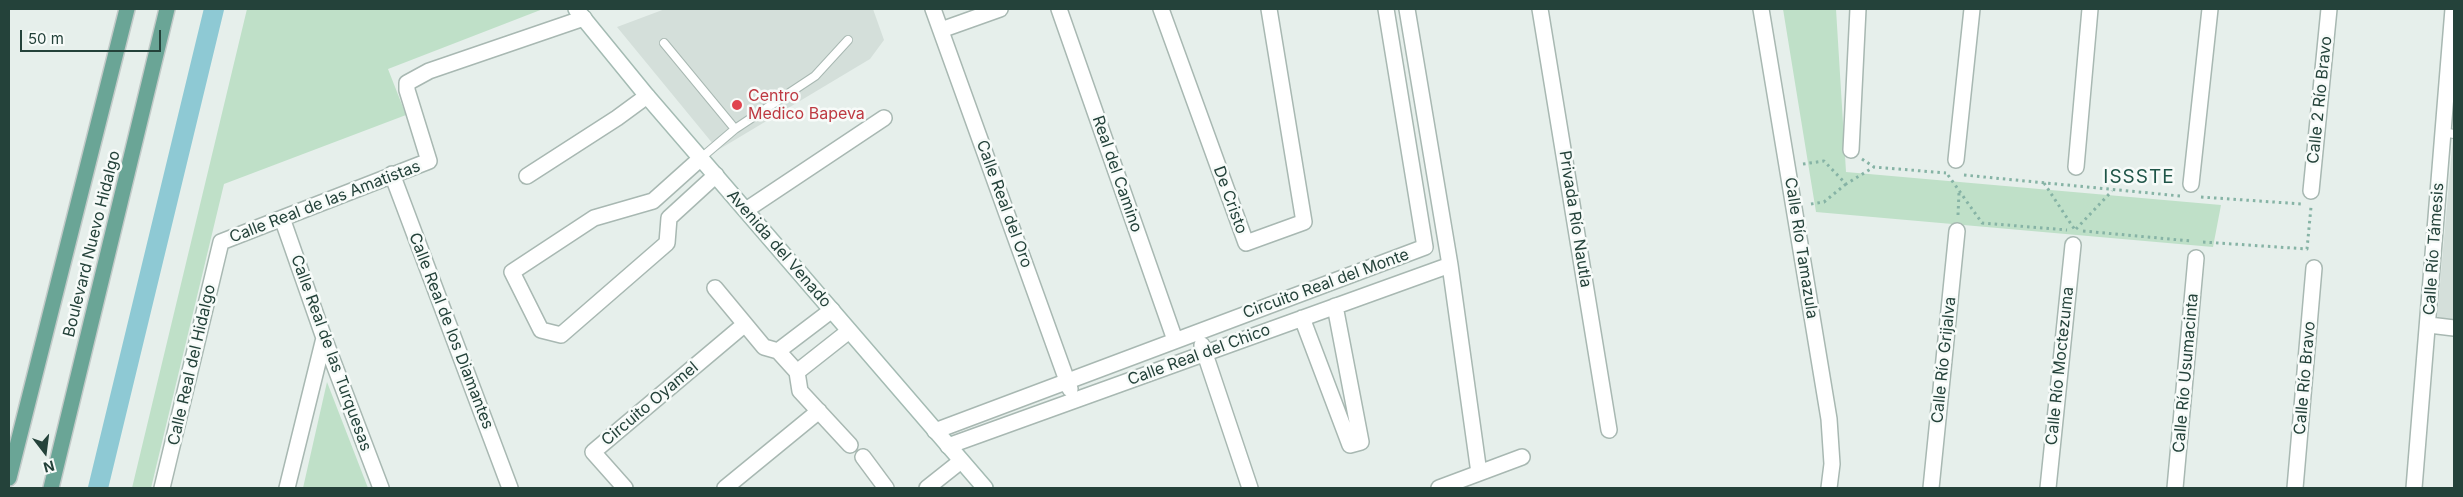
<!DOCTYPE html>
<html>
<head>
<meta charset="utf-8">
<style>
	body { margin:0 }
	#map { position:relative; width:2463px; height:497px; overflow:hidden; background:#e6efeb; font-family:Inter,sans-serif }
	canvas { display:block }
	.frame { position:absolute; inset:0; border:10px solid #24423a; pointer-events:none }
	.north { position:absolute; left:20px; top:427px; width:50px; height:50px; -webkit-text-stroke:4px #f7fbf9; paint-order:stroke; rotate:165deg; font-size:14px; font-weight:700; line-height:20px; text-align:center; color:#24423a }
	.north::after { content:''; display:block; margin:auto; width:18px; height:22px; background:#24423a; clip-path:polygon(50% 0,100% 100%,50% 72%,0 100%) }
	.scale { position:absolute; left:20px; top:30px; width:141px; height:22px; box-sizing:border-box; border:2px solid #24423a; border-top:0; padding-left:6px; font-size:15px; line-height:18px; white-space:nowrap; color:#24423a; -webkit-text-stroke:4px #f7fbf9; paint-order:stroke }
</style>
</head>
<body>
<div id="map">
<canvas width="2463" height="497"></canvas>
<div class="frame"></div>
<div class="north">N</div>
<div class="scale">50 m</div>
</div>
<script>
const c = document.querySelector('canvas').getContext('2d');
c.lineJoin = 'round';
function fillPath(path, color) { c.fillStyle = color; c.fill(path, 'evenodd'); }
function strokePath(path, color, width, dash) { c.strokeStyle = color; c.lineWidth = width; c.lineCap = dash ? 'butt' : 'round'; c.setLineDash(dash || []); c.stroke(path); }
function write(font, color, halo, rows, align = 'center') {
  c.font = font + ' Inter,sans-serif'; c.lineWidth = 5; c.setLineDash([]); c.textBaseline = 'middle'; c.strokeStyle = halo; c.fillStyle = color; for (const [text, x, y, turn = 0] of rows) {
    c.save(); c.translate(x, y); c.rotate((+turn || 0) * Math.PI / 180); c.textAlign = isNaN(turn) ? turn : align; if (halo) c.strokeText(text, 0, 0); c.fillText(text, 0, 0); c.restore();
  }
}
fillPath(new Path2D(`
	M665 9H873L884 40 870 59 718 150 617 27Z
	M2454 126V319L2437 318Z`), '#d4dfda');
fillPath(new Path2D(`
	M247 9H543L388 69 406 115 224 184 151 488H132Z
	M1783 9H1836L1846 172 2221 205 2213 247 1816 212Z
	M327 382 368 488H303Z`), '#bfe0c8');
strokePath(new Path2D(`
	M98 488 214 9`), '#8ec9d4', 20);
const lane = new Path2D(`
	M664 43 735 129
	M2443 132 2454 134
	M701 158 735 129 815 76 848 40`);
const street = new Path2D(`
	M933 9 1070 389
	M1059 9 1175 340
	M1161 9 1246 243 1304 222 1269 9
	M1407 9 1450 265 1479 473
	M1540 9 1609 430
	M1761 9 1829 419 1832 464 1829 488
	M941 30 1000 9
	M1851 150 1858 9
	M701 158 653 201 594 218 512 272 541 330 561 335 667 243 669 218 716 175
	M1956 160 1972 9
	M2076 167 2090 9
	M392 174 510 488
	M527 176 617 118 647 96
	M2191 184 2210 9
	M2311 191 2329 9
	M746 210 884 118
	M282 218 324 338 381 488
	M715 288 764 347 778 351 797 372 800 391 850 445
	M1302 318 1350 445 1361 442 1335 306
	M2429 325 2454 328
	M1202 345 1250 488
	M778 351 832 310
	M797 372 849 331
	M935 431 1425 247 1386 9
	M948 446 1450 265
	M863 457 886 488
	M162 488 221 242 429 161 407 90V83L429 71 584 18
	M287 488 324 338
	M625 488 593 452 745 324
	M725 488 819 411
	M927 488 961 461
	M1439 488 1522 457
	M1931 488 1957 231
	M2048 488 2073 245
	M2175 488 2196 258
	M2295 488 2314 268
	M2414 488 2453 9`);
const secondary = new Path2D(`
	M576 9 647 96 985 488`);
const primary = new Path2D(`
	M9 478 127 9
	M51 488 167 9`);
strokePath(lane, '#a8b8b2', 10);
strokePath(street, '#a8b8b2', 18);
strokePath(secondary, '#a4bbb3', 18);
strokePath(primary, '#c2cac8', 18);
strokePath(new Path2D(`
	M1862 159 1874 167 1946 173
	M1803 164 1824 161 1846 184 1874 167
	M1948 175 1982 223 2067 230
	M1964 175 2180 196
	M2044 183 2075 230
	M2201 197 2302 204
	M1811 204 1824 202 1846 184
	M1958 215 1959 193
	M2076 229 2112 191
	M2083 231 2191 241
	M2203 242 2307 249 2311 207`), '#86b3a5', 3, [2.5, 4]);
strokePath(lane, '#fff', 8);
strokePath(street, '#fff', 15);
strokePath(secondary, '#fff', 15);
strokePath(primary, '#6aa596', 15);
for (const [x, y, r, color] of [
	[737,105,6,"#e0444e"]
]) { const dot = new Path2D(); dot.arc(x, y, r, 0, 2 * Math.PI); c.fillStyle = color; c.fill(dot); strokePath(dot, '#f7fbf9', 2); }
write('16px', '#be3a42', '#f7fbf9', [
	["Centro",748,96],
	["Medico Bapeva",748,114]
], 'left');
write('16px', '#24423a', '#f7fbf9', [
	["Calle 2 Río Bravo",2320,100,-84],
	["Real del Camino",1117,174,71],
	["De Cristo",1230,200,70],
	["Calle Real de las Amatistas",325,202,-21],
	["Calle Real del Oro",1004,204,70],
	["Privada Río Nautla",1575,219,81],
	["Boulevard Nuevo Hidalgo",92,244,-76],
	["Calle Río Tamazula",1801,248,81],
	["Avenida del Venado",779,249,49],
	["Calle Río Támesis",2434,249,-86],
	["Circuito Real del Monte",1326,284,-20],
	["Calle Real de los Diamantes",451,331,69],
	["Calle Real de las Turquesas",331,353,70],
	["Calle Real del Chico",1199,355,-20],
	["Calle Río Grijalva",1944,360,-84],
	["Calle Real del Hidalgo",192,365,-77],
	["Calle Río Moctezuma",2060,366,-84],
	["Calle Río Usumacinta",2186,373,-85],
	["Calle Río Bravo",2305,378,-85],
	["Circuito Oyamel",650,404,-40]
]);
c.letterSpacing = '1px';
write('19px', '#1f5548', '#f7fbf9', [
	["ISSSTE",2139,177]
]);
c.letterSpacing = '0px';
</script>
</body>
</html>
